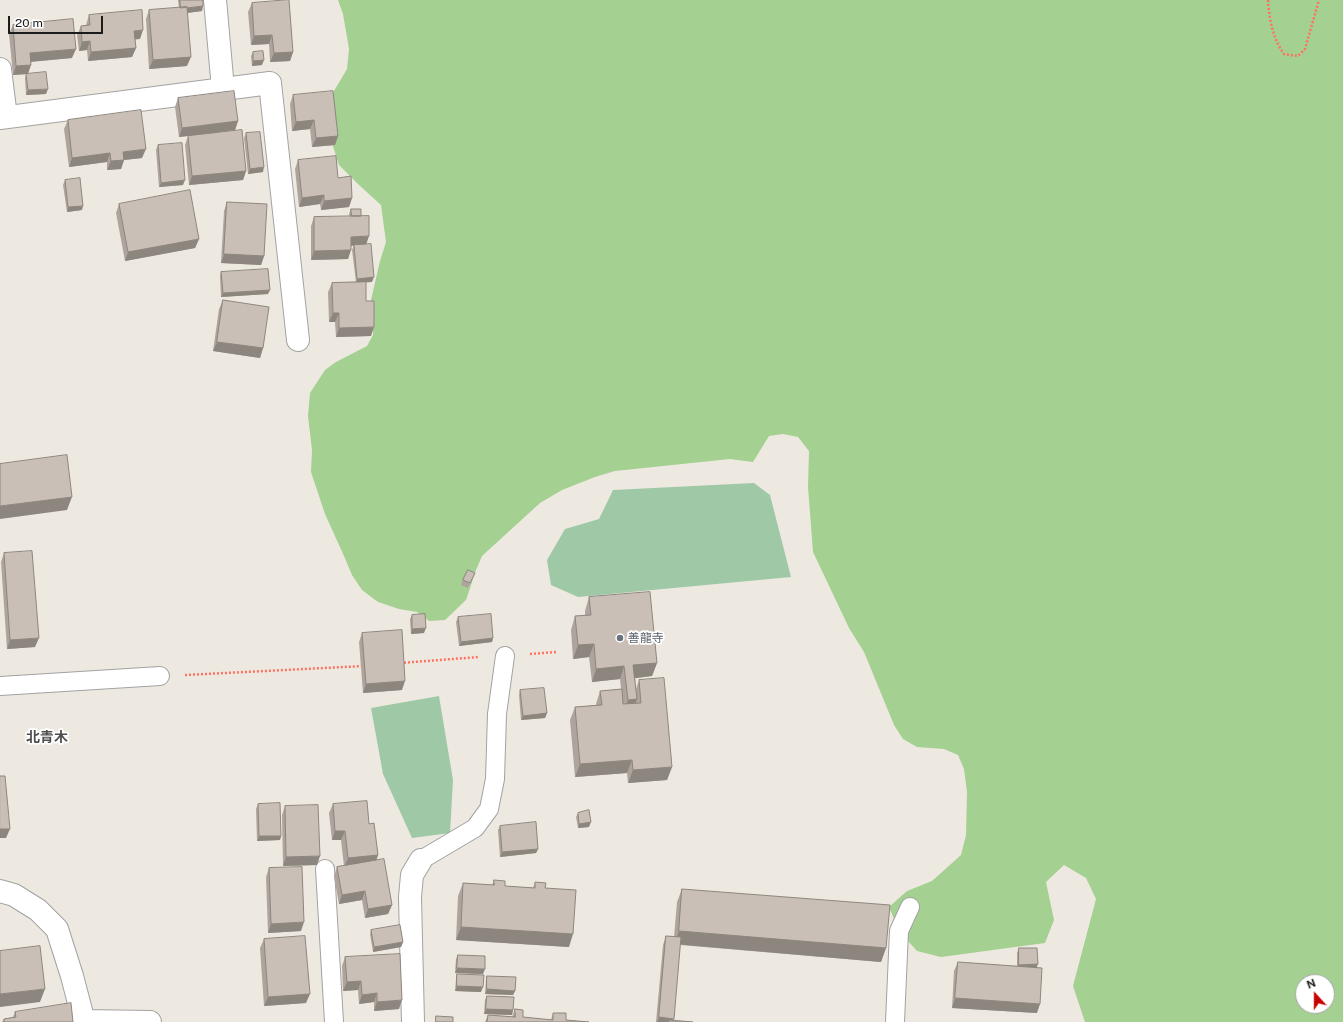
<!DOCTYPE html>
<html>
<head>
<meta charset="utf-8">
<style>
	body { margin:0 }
	#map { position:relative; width:1343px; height:1022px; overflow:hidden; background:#eee9e0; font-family:"Public Sans",sans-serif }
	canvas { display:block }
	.north { position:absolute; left:1295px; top:974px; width:40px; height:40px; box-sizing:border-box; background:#fff; border:1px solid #a4a4a4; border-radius:50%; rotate:339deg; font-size:11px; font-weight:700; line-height:16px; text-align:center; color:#1b1b1b }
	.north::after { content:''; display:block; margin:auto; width:14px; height:18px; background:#c70100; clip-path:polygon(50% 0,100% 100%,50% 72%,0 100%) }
	.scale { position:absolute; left:8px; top:16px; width:95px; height:18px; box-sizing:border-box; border:2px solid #1b1b1b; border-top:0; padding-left:5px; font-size:12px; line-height:14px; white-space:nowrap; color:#1b1b1b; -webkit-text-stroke:3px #fff; paint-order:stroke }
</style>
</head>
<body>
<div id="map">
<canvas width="1343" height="1022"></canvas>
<div class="north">N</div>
<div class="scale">20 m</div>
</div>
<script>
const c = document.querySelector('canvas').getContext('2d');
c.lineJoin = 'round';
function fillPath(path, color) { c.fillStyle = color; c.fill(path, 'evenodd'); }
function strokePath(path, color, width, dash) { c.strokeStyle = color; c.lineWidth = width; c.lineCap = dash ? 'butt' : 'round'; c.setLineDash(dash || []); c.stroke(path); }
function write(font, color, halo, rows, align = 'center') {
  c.font = font + ' "Public Sans","Noto Sans JP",sans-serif'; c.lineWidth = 3.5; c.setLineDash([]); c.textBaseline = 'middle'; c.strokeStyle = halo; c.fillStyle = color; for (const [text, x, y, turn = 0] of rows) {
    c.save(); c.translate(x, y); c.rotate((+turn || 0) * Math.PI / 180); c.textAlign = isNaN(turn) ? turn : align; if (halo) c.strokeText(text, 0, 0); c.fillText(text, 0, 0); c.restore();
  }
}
fillPath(new Path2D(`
	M338 0H1343V1022H1085L1073 986 1096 899 1086 878 1064 865 1046 882 1054 920 1045 943 941 957 917 951 899 931 889 907 907 891 932 881 961 855 966 835 967 792 964 769 958 755 944 749 917 747 903 739 894 725 864 652 849 628 813 552 808 487 809 451 798 437 783 434 769 436 753 462 730 459 615 471 595 477 562 490 540 503 482 556 476 570 466 600 445 620 429 621 417 612 399 609 378 602 362 590 352 575 344 556 325 514 311 472 312 450 308 416 310 393 325 370 336 362 367 346 373 335V317L371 300 380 261 386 242 381 205 358 184 339 165 331 140 329 113 334 91 347 69 349 49 343 14ZM1303 982H1327V1006H1303Z`), '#a4d091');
fillPath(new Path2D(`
	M754 483 770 495 791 577 578 597 551 585 547 560 565 529 599 519 613 490Z
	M439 696 453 780 450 833 412 838 383 774 371 708Z`), '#9fc8a6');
const service = new Path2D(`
	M0 686 160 676
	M421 860 475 828 489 809 495 779 497 714 505 656
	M325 869 334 1022
	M895 1022 899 931 910 907`);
const minor = new Path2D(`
	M215 0 223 89
	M0 69 6 117
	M0 118 270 83 298 340
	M0 891 14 895 38 910 57 929 72 976 84 1022
	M84 1021 150 1022
	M413 1022 410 897 412 875 421 860`);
strokePath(service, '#a2a2a2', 20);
strokePath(minor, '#a2a2a2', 24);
strokePath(new Path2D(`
	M1268 0C1269 19 1273 39 1284 54L1298 56 1305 49 1319 0
	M530 654 556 652
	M400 663 479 657
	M185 675 364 666`), '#ff7160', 2.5, [2, 2]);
strokePath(service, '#fff', 18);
strokePath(minor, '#fff', 22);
fillPath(new Path2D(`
	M178 0H203L202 11 187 13V66L149 69 146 19 149 10 179 8Z
	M252 3 293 52 290 61 270 62 269 44 251 45 248 12Z
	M89 15 140 39H135L136 48 132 57 88 61 87 50 79 51 77 35 81 26 86 25Z
	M13 25 72 58 31 62 28 73 46 94 26 95 25 78 26 74 13 75 9 34Z
	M253 52 262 65 252 66 251 56Z
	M293 95 338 136 335 145 312 147 310 129 292 131 290 104Z
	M178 98 238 121 235 130 216 133 246 171 243 180 189 185 185 145 188 136 179 137 175 107Z
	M68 120 142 158 124 160 121 169 107 170V162L69 167 64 129Z
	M246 133 263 172 248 174 244 138Z
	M158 145 183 185 159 187 156 150Z
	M298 160 352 198 349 207 321 210 320 204 299 207 295 169Z
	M65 180 82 210 67 212 63 185Z
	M227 202 264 256 261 265 221 263 224 211Z
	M119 204 199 239 195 248 125 261 116 213Z
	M351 209 361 216 372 282H366V301L371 336 336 337 335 322H329L328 292 332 283 356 282 352 250 354 245 351 246 348 259 311 260V226L314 217H350L349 214Z
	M221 272 268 294 221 297 220 276Z
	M223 300 263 348 260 358 213 351 219 309Z
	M4 553 35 647 7 649 1 562Z
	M475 573 468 588 461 585 463 580Z
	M589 597 657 663 652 676 635 678 636 689 639 680 672 767 667 780 628 783 627 773 575 777 570 720 575 707 596 705V704L600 691 621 689 620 679 592 682 589 657 573 659 571 630 575 616 585 615V611Z
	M412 615 424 633 411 634 410 619Z
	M458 617 493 638 492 642 459 646 456 622Z
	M362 633 402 690 363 693 359 642Z
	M520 690 547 713 545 718 521 720 519 695Z
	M258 804 281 836 280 840 257 841 256 809Z
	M333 804 369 824 378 855 376 861 392 905 388 914 365 918 362 900 339 904 334 876 337 867 344 866 341 840H332L329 813Z
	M285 806 317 865 283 866 282 815Z
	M578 813 589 827 578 828 576 817Z
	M500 826 538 849 536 853 500 857 498 830Z
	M269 868 301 931 268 933 266 877Z
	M494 880 505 886 533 888 535 882 545 888 569 947 456 940 458 896 463 883 492 885Z
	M682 889 886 948 881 962 680 945 673 1020 693 1022H656L663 945 666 936 674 937 677 902Z
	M371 930 403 942 401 947 373 952 370 934Z
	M264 939 306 1003 264 1006 260 948Z
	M1019 948 1037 967V1013L952 1008 954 971 958 962 1017 966V953Z
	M458 955 483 974 455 973 456 959Z
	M345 957 399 1009 374 1011V1002L359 1004 358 990 343 991 342 966Z
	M457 974 481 992 455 991 456 979Z
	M487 976 515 991 513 995 485 994 486 980Z
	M487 996 513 1010 512 1015 484 1014 485 1000Z
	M515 1009 523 1017 551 1020 553 1013 566 1020 589 1022H485L488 1015 512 1017Z
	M15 1012 73 1022H2L4 1019 13 1017Z`), '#aea49d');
fillPath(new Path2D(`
	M203 6 202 11 179 14 181 9Z
	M143 30 140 39 131 40 134 31Z
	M272 35 269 44 251 45 254 36Z
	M90 41 87 50 79 51 82 42Z
	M136 48 132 57 88 61 91 52Z
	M76 49 72 58 27 62 30 53Z
	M293 52 290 61 270 62 274 53Z
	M191 57 187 66 149 69 153 60Z
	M264 60 262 65 252 66 253 61Z
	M31 65 28 74 13 75 16 66Z
	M48 89 46 94 26 95 28 90Z
	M314 120 310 129 292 131 296 122Z
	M238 121 235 130 179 137 182 128Z
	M338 136 335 145 312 147 316 138Z
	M146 149 142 158 124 160 121 169 107 170 111 161 123 152Z
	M110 153 107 162 69 167 72 158Z
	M264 167 263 172 248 174 250 169Z
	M246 171 243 180 189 185 192 176Z
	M185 180 183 185 159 187 161 183Z
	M324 195 320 204 299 207 302 198Z
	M352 198 349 207 321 210 324 201Z
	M83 206 82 210 67 212 68 207Z
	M369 236 366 245 348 246 351 237Z
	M199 239 195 248 125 261 128 252Z
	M351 250 348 259 311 260 314 251Z
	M224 254 264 256 261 265 221 263Z
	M374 277 372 282 356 283 357 279Z
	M270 290 268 294 221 297 223 293Z
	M333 313H339L335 322H329Z
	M374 327 371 336 336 337 339 328Z
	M217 342 263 348 260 358 213 351Z
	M72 497 67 510 0 519V506Z
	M426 628 424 633 411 634 412 629Z
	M39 638 35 647 7 649 10 640Z
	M493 638 492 642 459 646 461 642Z
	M594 644 589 657 573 659 578 645Z
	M657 663 652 676 629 679 633 665Z
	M624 666 620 679 592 682 596 669Z
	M405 681 402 690 363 693 366 684Z
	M637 699 632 712 623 713 628 700Z
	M547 713 545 718 521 720 523 716Z
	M632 760 627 773 575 777 580 764Z
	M672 767 667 780 628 783 633 770Z
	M591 822 589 827 578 828 579 824Z
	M0 829H10L6 838H0Z
	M335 831H345L341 840H332Z
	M259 836H281L280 840 257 841Z
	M538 849 536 853 500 857 502 852Z
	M378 855 375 864 344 868 348 858Z
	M320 856 317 865 283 866 286 857Z
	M365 891 362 900 339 904 342 895Z
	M392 905 388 914 365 918 368 909Z
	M304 922 301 931 268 933 271 924Z
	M461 927 573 934 569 947 456 940Z
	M679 931 886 948 881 962 674 944Z
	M403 942 401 947 373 952 374 947Z
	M1038 964 1036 969H1017L1019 965Z
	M457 968 485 969 483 974 455 973Z
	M361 981 358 990 343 991 347 982Z
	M457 986 483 987 481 992 455 991Z
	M45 989 40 1002 0 1007V994Z
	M487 989 515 991 513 995 485 994Z
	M377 993 374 1002 359 1004 362 995Z
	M310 994 306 1003 264 1006 268 997Z
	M955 998 1040 1004 1037 1013 952 1008Z
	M402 1000 399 1009 374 1011 377 1002Z
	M486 1009 513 1010 512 1015 484 1014Z
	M659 1017 674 1019 672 1022 669 1020 668 1022H657Z`), '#8d867f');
const building = new Path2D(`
	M180 0H203V6L187 8V7L181 8Z
	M289 0 293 52 274 53 272 35 254 36 252 3Z
	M187 7 191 57 153 60 149 10Z
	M142 10 143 30 134 31 136 48 91 52 90 41 82 42 81 26 90 25 89 15Z
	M73 19 76 49 30 53 31 65 16 66 13 25Z
	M263 51 264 60 253 61V52Z
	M46 72 48 89 28 90 26 74Z
	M234 91 238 121 182 128 178 98Z
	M333 91 338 136 316 138 314 120 296 122 293 95Z
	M141 110 146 149 123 152 124 160 111 161 110 153 72 158 68 120Z
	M242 130 246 171 192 176 188 136Z
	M260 132 264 167 250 169 246 133Z
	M182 143 185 180 161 183 158 145Z
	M336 156 338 178 351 176 352 198 324 201V195L302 198 298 160Z
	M80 178 83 206 68 207 65 180Z
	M190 190 199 239 128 252 119 204Z
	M227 202 267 204 264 256 224 254Z
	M351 209H361V216H352Z
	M369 216V236L351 237V250L314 251V217Z
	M371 244 374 277 357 279 354 245Z
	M268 269 270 290 223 293 221 272Z
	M366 282V301H374V327L339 328V313H333L332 283Z
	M223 300 269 307 263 348 217 342Z
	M67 455 72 497 0 506V464Z
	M32 551 39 638 10 640 4 553Z
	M468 570 475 573 470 583 463 580Z
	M650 592 657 663 633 665 637 699 628 700 624 666 596 669 594 644 578 645 575 616 591 615 589 597Z
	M425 614 426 628 412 629V615Z
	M491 614 493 638 461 642 458 617Z
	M402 630 405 681 366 684 362 633Z
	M664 678 672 767 633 770 632 760 580 764 575 707 602 705 600 691 622 689 623 704 641 703 639 680Z
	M544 688 547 713 523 716 520 690Z
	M0 776H5L10 829H0Z
	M367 801 369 824 374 823 378 855 348 858 345 831H335L333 804Z
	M280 803 281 836H259L258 804Z
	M318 805 320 856 286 857 285 806Z
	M589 810 591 822 579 824 578 813Z
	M536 822 538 849 502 852 500 826Z
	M384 859 392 905 368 909 365 891 342 895 337 867Z
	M302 867 304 922 271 924 269 868Z
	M494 880 505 881V886L535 888V882L546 883 545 888 576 890 573 934 461 927 463 883 494 885Z
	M682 889 890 905 886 948 679 931Z
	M400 925 403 942 374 947 371 930Z
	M305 936 310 994 268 997 264 939Z
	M666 936 681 937 674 1019 659 1017Z
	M40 946 45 989 0 994V951Z
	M1019 948H1037L1038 964 1019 965Z
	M400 954 402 1000 377 1002V993L362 995 361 981 347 982 345 957Z
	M458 955 485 956V969L457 968Z
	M958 962 1042 968 1040 1004 955 998Z
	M457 974 484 975 483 987 457 986Z
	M487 976 516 977 515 991 487 989Z
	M487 996 514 997 513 1010 486 1009Z
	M71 1003 73 1022H4V1019L16 1017 15 1012Z
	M515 1009 523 1010V1017L553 1020V1013H566V1020L589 1022H487L488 1015 515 1017Z
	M436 1016 453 1017V1022H436Z
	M669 1020 693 1022H669Z`);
fillPath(building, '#cabfb6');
strokePath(building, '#8d867f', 1);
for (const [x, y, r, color] of [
	[620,638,4,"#6b7280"]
]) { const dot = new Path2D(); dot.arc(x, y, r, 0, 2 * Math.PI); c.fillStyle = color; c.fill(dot); strokePath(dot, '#fff', 1.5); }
write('12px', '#5b616d', '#fff', [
	["善龍寺",628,638]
], 'left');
write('bold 14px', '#4e4e4e', '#fff', [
	["北青木",47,738]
]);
</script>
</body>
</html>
